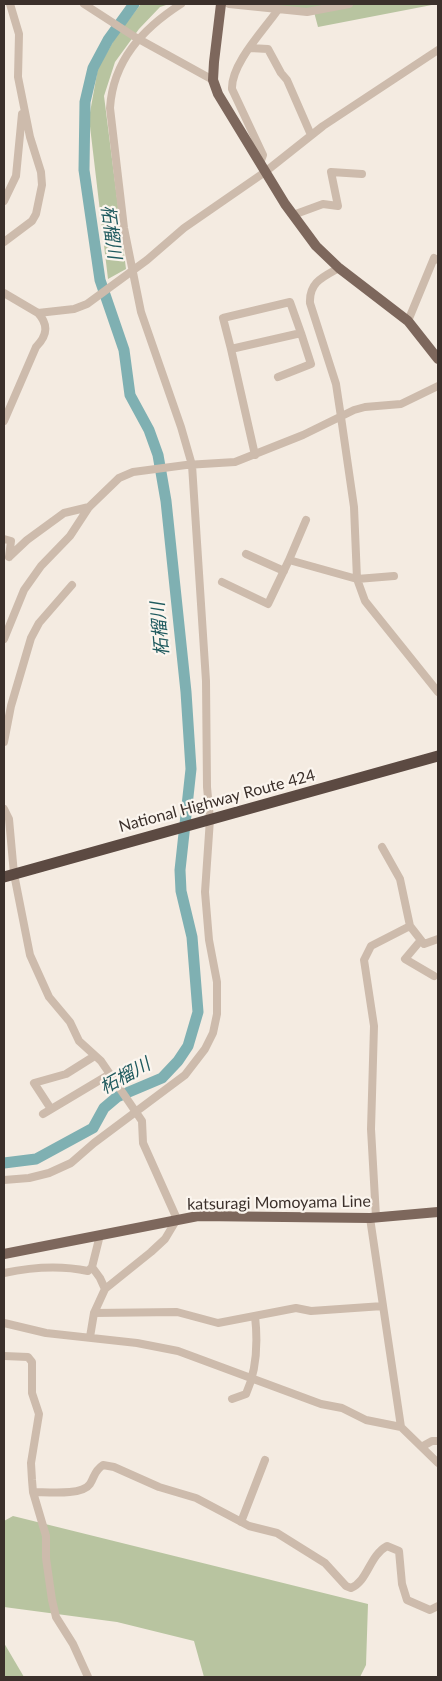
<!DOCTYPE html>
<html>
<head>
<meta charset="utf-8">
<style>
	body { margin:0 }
	#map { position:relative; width:442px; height:1681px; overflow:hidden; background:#f4ebe1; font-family:Lato,sans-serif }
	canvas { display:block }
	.frame { position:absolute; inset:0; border:5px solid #3b302b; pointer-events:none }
</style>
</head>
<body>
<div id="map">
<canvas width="442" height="1681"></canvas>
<div class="frame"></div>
</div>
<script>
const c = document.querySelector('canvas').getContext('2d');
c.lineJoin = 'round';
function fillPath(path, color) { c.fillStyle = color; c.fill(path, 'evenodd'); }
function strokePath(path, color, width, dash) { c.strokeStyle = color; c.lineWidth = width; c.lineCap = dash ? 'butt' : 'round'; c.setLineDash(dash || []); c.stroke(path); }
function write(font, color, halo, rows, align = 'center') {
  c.font = font + ' Lato,"Noto Sans JP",sans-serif'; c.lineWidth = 4.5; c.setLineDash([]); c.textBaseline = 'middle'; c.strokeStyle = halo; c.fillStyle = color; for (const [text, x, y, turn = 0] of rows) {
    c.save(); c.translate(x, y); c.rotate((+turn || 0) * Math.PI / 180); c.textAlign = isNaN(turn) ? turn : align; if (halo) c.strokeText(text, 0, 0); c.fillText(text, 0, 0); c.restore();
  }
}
fillPath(new Path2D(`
	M141 4H169L160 7 139 29 115 62 104 96 126 269 108 279 89 118 98 68 117 35Z
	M254 4H437L318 27 314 12Z
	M13 1516 368 1604 366 1665 360 1677H204L194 1641 117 1622 4 1607V1521Z
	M4 1643 24 1677H4Z`), '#b8c4a0');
strokePath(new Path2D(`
	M4 1163 36 1159 93 1128 104 1108 117 1097 162 1078 178 1061 188 1046 198 1012 192 937 181 891 180 870 191 769 186 692 166 501 158 455 149 430 130 395 124 350 100 280 84 170 85 102 93 68 108 40 134 4`), '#7fb0b2', 11);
strokePath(new Path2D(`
	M84 4 135 37 213 80
	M229 4 307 12 349 4
	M250 48 268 49 281 73 287 80 311 135
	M260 163 263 155 232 89C231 64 263 31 277 11
	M4 201 16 176 22 114
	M293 215 323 204 338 206 331 172 362 174
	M4 242 32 221 36 214 42 185 41 172 30 137 18 77 19 34 10 4
	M339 268C323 277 309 282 310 303L336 384 341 417 354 507 357 579 365 601 438 692
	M4 293 38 313 74 309 87 304 147 260 184 228 265 172 323 126 438 50
	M408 321 434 258 438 260
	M231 349 223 318 290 302 301 333 231 349 255 455
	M278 377 311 364 301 333
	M4 421 36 347C47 336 49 325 38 313
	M4 539 11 541 9 557
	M246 554 284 571
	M9 557 27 540 64 513 89 507
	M289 560 306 520
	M222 582 268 604 289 560 357 579 394 576
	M4 639 24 590 41 566 70 536 89 507 119 478 133 472 186 465 235 462 303 435 354 410 365 407 401 404 438 386
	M4 742 11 706 31 638 39 623 72 585
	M4 809 9 819 14 874 30 955 49 997 70 1022 79 1041 101 1061 142 1121 143 1143 177 1219 165 1239 151 1252 105 1289 94 1313 90 1337
	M382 847 400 879 410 926
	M421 940 405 959 434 976
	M51 1109 34 1083 66 1074 93 1057
	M43 1114 110 1074
	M4 1180 29 1178 49 1173 71 1163 94 1143 185 1075 205 1049 213 1033 217 1014V982L209 940 205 892 210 819 207 787 206 681 192 465 181 427 141 312 124 228 110 108C113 61 142 29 181 4
	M376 1217 371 1129 374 1026 364 960 371 946 410 926 424 944 438 939
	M370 1218 401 1427
	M100 1235 92 1267 100 1278 105 1289
	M4 1273C32 1267 60 1265 88 1271L92 1267
	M94 1313 177 1312 218 1323 296 1308 311 1311 383 1306
	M4 1323 46 1333 137 1343 178 1351 321 1404 342 1408 366 1420 401 1427 438 1463
	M4 1356 28 1357 32 1362V1393L39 1414 31 1463 32 1480 33 1492 46 1536V1558L52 1600 56 1617 73 1644 88 1677
	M232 1399 246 1394C257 1370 258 1343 255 1316
	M423 1446 432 1441H438
	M33 1492C47 1492 82 1496 90 1484 95 1476 94 1471 103 1465L114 1467 159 1487 196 1498 249 1526 277 1533 325 1563 346 1586 351 1588C368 1581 369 1556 387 1546L399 1551 402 1584 407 1600 430 1610 438 1606
	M241 1522 265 1460`), '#cdbbac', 8);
strokePath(new Path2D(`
	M221 4 214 62 213 80 218 94 285 204 316 246 339 268 408 321 438 359
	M4 1254 198 1216 370 1218 438 1212`), '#7d675c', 10);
strokePath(new Path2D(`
	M4 877 438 756`), '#5c4a42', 11);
write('16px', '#3b302b', '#fbf5ee', [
	["National Highway Route 424",217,801,-15],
	["katsuragi Momoyama Line",279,1203,-1]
]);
write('italic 18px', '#1f5a5e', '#fbf5ee', [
	["柘榴川",111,232,82],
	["柘榴川",160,629,-95],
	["柘榴川",125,1076,-29]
]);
</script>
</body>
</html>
